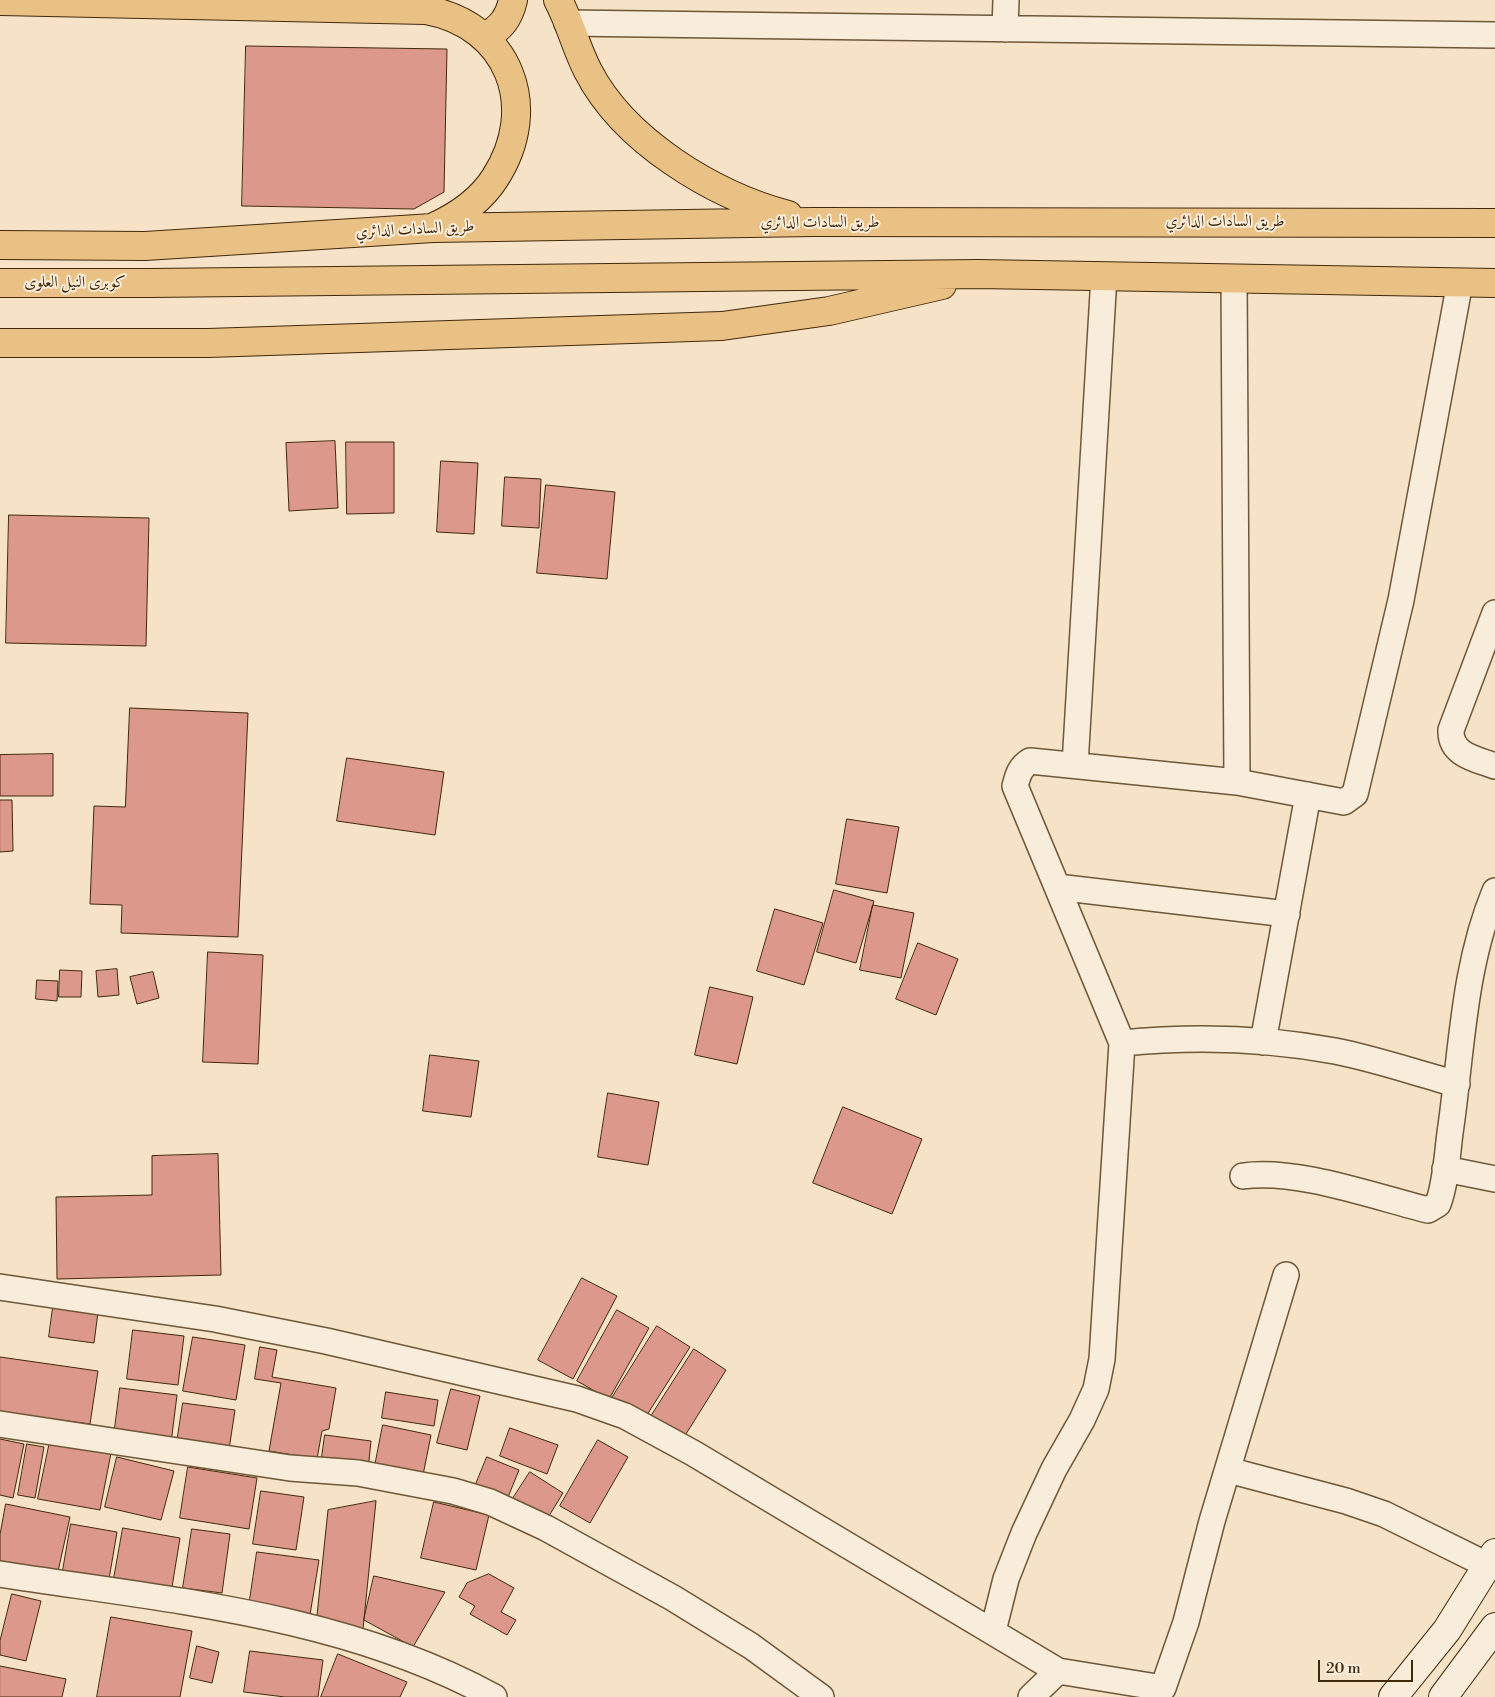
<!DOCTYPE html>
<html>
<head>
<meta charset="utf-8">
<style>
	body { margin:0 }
	#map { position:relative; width:1495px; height:1697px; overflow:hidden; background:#f5e2c7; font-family:"Libre Bodoni",serif }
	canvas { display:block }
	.scale { position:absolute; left:1318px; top:1660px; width:95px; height:22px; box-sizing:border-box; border:2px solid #422909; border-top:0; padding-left:6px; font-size:15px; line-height:18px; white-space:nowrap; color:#422909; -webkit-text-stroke:4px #f8ecdb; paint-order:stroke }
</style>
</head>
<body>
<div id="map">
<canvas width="1495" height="1697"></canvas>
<div class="scale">20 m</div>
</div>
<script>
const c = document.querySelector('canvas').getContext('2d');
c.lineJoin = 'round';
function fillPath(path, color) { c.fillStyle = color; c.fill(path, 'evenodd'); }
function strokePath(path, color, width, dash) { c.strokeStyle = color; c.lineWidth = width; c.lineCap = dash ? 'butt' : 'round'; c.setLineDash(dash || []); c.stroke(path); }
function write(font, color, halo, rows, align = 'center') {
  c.font = font + ' "Libre Bodoni",Amiri,serif'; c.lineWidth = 4; c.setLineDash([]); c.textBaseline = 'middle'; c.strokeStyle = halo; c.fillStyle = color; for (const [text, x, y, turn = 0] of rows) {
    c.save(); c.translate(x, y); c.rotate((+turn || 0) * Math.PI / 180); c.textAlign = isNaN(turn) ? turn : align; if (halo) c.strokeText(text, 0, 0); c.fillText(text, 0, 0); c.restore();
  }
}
const building = new Path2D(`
	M246 46 447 49 444 192 414 209 242 206Z
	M335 441 338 508 289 511 286 443Z
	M346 442H394V513L347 514Z
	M441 461 478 463 474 534 437 532Z
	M505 477 541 479 539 528 502 526Z
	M546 485 615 492 607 579 537 573Z
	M9 515 149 518 146 646 6 643Z
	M130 708 248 713 238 937 121 933 122 905 90 904 94 806 125 807Z
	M53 754V796H0V755Z
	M347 758 444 772 435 835 337 821Z
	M0 800H12L13 851 0 852Z
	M847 819 899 827 887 893 836 884Z
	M834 890 874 901 856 963 817 952Z
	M873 905 914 913 901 978 860 970Z
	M775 909 823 923 804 985 757 971Z
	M918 943 958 959 936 1015 896 999Z
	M208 952 263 955 258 1064 203 1062Z
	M117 969 119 995 98 997 96 971Z
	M60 970 82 971 81 997H59Z
	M153 972 159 998 137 1004 130 977Z
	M37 980 58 981 57 1001 36 999Z
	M710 987 753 997 737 1064 695 1055Z
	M430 1055 479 1061 471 1117 423 1111Z
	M608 1093 659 1102 648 1165 598 1157Z
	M843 1107 922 1139 892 1214 813 1183Z
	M218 1154 221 1275 57 1279 56 1197 152 1195V1156Z
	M582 1278 617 1296 573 1379 538 1360Z
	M53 1307 98 1312 94 1343 49 1337Z
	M617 1310 649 1328 609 1399 577 1381Z
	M657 1326 690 1347 645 1418 612 1398Z
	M133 1330 184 1336 178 1385 127 1379Z
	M193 1337 245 1345 236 1400 183 1391Z
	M260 1347 277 1350 272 1377 336 1388 329 1429 322 1431 317 1459 269 1451 281 1383 255 1379Z
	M694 1349 726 1370 681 1442 648 1421Z
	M0 1357 98 1371 90 1424 0 1412Z
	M120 1388 177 1395 171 1443 114 1436Z
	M451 1389 480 1396 467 1450 437 1443Z
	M386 1392 438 1400 434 1426 382 1418Z
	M183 1403 235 1410 228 1456 176 1449Z
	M383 1425 431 1435 422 1480 374 1471Z
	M510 1428 558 1445 547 1474 500 1456Z
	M325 1435 371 1441 368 1470 321 1464Z
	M0 1439 24 1444 13 1498 0 1495Z
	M598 1440 628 1457 590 1523 560 1506Z
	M50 1441 111 1453 100 1510 38 1499Z
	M27 1444 44 1447 35 1498 18 1495Z
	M117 1457 174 1471 161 1520 105 1507Z
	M487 1457 519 1470 506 1502 474 1489Z
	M188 1467 257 1478 249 1529 180 1518Z
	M530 1472 563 1493 544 1524 510 1503Z
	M261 1491 304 1497 296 1550 253 1544Z
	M376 1501 363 1629 316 1625 328 1510Z
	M434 1502 489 1515 476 1570 421 1558Z
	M6 1504 70 1517 57 1576 0 1564V1535Z
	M71 1524 117 1532 108 1585 62 1576Z
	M123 1528 180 1538 171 1593 113 1584Z
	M192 1529 230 1534 222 1593 183 1588Z
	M257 1552 319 1560 309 1621 248 1613Z
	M489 1574 514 1588 501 1612 516 1620 507 1635 470 1614 475 1606 459 1597 467 1583Z
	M374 1576 445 1592 413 1647 364 1620Z
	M12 1594 41 1601 26 1661 0 1655V1641Z
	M111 1617 192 1631 180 1697H97Z
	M197 1646 219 1652 212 1683 190 1678Z
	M250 1651 323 1660 318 1697H285L244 1692Z
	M338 1654 407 1682 400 1697H321Z
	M0 1666 66 1679 62 1697H0Z`);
fillPath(building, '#dc988a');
strokePath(building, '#422909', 1);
const street = new Path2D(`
	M567 23 1495 35
	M1005 29 1006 0
	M1234 278 1237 782
	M1495 613 1451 730C1450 755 1476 759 1495 766
	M1075 765 1104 276
	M1057 887 1287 914
	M1263 1042 1308 795
	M1122 1043C1192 1036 1266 1038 1335 1051 1376 1059 1416 1073 1457 1084
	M1445 1169 1495 1179
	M1243 1176C1296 1168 1375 1197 1428 1210L1438 1204C1446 1182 1447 1156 1450 1133 1462 1051 1463 968 1495 891
	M0 1287 215 1319 326 1341 577 1399 625 1416 693 1453 1058 1671 1163 1688 1186 1622 1212 1521 1286 1275
	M0 1424 290 1468 358 1473 453 1491 490 1502 546 1528 673 1598 751 1646 821 1697
	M1228 1470 1346 1501 1384 1514 1489 1566
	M0 1574C167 1600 343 1614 494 1697
	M993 1631 1006 1579 1024 1533 1054 1469 1082 1420 1096 1389 1102 1359 1122 1043 1015 786C1018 775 1020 767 1030 761L1237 782 1344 802 1355 794 1401 600 1460 282
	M1031 1697 1058 1671`);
const secondary = new Path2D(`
	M1393 1697 1447 1630 1495 1553
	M1443 1697 1495 1627`);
const highway = new Path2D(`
	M558 0C570 22 576 48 588 71 624 141 713 195 788 215
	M0 1 426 10C509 25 541 107 495 178 481 200 458 216 434 227
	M485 37C501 28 509 18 513 0
	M0 245 145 246 433 228 813 222 1495 223
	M0 283H150L979 274 1495 283
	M0 343H208L722 326 829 311 942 285`);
strokePath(street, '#6f5738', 28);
strokePath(secondary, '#422909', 30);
strokePath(highway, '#422909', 30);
strokePath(street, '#f8ecdb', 25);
strokePath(secondary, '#f8ecdb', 28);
strokePath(highway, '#eac184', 28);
write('16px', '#422909', '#f8ecdb', [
	["طريق السادات الدائري",1225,222],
	["طريق السادات الدائري",820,223],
	["طريق السادات الدائري",415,230,-3],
	["كوبرى النيل العلوى",75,283]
]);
</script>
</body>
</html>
